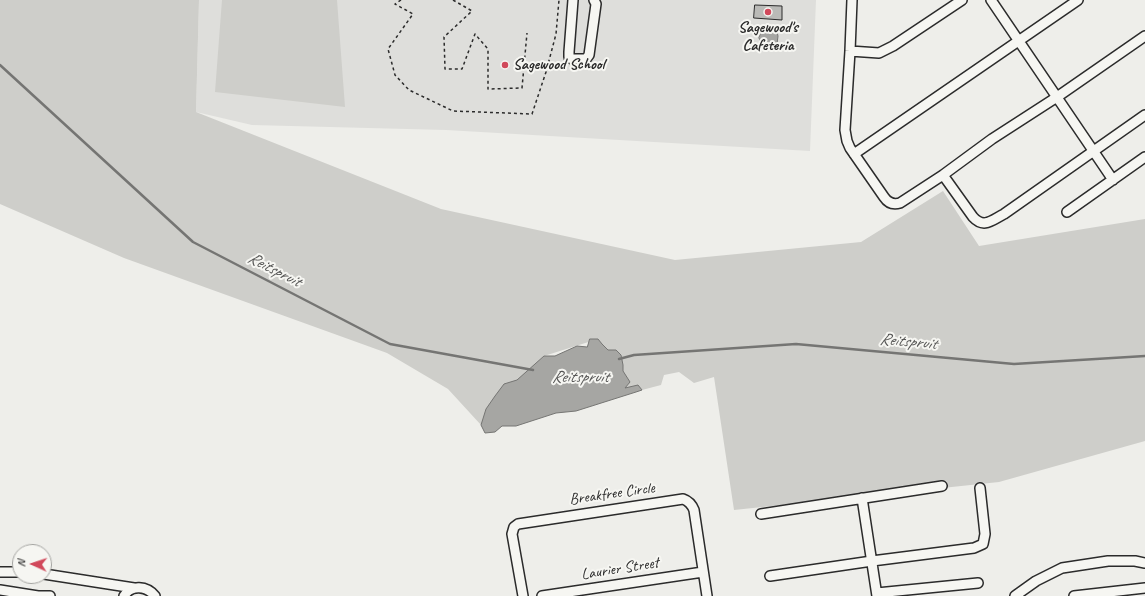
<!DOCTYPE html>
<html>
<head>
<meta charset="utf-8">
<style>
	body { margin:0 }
	#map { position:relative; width:1145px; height:596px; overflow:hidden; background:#eeeeea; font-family:Caveat,sans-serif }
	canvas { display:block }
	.north { position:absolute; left:12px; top:544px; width:40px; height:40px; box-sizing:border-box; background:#f6f6f2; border:1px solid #a5a5a2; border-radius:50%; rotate:273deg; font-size:11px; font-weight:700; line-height:16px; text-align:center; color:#2b2b2b }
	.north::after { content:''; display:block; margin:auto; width:14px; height:18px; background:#d1495b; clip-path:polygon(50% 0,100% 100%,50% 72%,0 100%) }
</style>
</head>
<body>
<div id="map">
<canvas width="1145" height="596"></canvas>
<div class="north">N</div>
</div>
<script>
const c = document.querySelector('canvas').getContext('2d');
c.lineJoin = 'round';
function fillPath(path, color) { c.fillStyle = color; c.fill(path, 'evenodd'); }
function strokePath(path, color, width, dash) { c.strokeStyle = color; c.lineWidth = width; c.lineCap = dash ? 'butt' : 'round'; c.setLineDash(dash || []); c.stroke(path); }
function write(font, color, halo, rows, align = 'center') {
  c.font = font + ' Caveat,sans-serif'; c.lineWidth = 4; c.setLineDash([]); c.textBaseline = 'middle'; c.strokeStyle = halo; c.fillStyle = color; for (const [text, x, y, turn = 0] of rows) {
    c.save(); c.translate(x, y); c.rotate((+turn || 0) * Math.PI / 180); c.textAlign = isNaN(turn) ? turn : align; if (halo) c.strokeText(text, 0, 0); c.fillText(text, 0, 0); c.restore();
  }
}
fillPath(new Path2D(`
	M199 0H816L810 151 446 130 252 125 196 112Z`), '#dededb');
fillPath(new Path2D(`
	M0 0H199L196 112 441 209 675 260 861 242 943 191 979 246 1145 219V441L999 482 734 510 714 377 694 383 679 372 664 375 661 385 642 390 624 389 598 339 544 356 534 366 481 425 448 389 387 353 124 258 0 204Z
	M222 0H337L345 107 215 92Z`), '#cececa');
const water = new Path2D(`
	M764 26 776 28 778 36 777 44H767L760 41 759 38Z
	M590 339H598L602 344 608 350H616L621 355 623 365V371L630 382 625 388 638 385 642 390 636 392 576 411 556 413 516 426H502L495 432 485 433 481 425 486 409 495 396 504 384 517 380 544 356H555L577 346 587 347Z`);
fillPath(water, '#a6a6a3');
strokePath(water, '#757573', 1);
strokePath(new Path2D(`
	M0 65 193 242 390 344 533 370
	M619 359 634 355 796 344 1014 364 1145 356`), '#757573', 2.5);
const building = new Path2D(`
	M755 5 782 6V20L754 18Z`);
fillPath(building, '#babab7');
strokePath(building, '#2b2b2b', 1);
const minor = new Path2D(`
	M573 0 569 52V57L572 59H586L589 55 596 4 594 0
	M852 0 850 51 845 130 847 141 850 148 884 197C888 203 893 205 900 203L943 175 992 139 1057 97 1145 36
	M991 0 1113 180
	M850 51 879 53 893 46 962 0
	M854 154 1078 0
	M943 175 973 217C984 229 992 220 1004 214L1145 115
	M1067 212 1145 157
	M862 498 877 596
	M761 514 942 486
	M0 572H20
	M44 574 134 588
	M770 576 872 561 974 548 983 544 985 534 980 488
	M0 590 38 596H50
	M877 593 978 583
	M124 596C131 584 147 586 155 596
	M523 596 512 534 514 527 518 524 683 499C689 501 692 505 694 510L707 596
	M542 596 703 572
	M1015 596 1036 581 1062 568 1108 561H1135L1145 563
	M1074 596 1145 588`);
strokePath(minor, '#2b2b2b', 12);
strokePath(new Path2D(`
	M401 0 395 4 413 14 388 49 395 75 409 90 453 111 532 114 546 72 556 34 559 0
	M453 0 472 11 444 37 445 69H462L475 34 488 49V89L522 88 527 33`), '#2b2b2b', 1.5, [3, 3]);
strokePath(minor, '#f6f6f2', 9);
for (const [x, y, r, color] of [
	[768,12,4,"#d1495b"],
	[505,65,4,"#d1495b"]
]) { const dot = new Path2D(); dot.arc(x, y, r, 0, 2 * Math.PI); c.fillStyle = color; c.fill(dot); strokePath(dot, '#f6f6f2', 1.5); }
write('bold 16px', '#2b2b2b', '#f6f6f2', [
	["Sagewood's",768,28],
	["Cafeteria",768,46],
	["Sagewood School",513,65,"left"]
]);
write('16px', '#2b2b2b', '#f6f6f2', [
	["Breakfree Circle",612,494,-8],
	["Laurier Street",620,569,-9]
]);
write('italic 17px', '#565655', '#f6f6f2', [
	["Reitspruit",274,270,27],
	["Reitspruit",908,342,5],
	["Reitspruit",580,378]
]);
</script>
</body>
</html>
